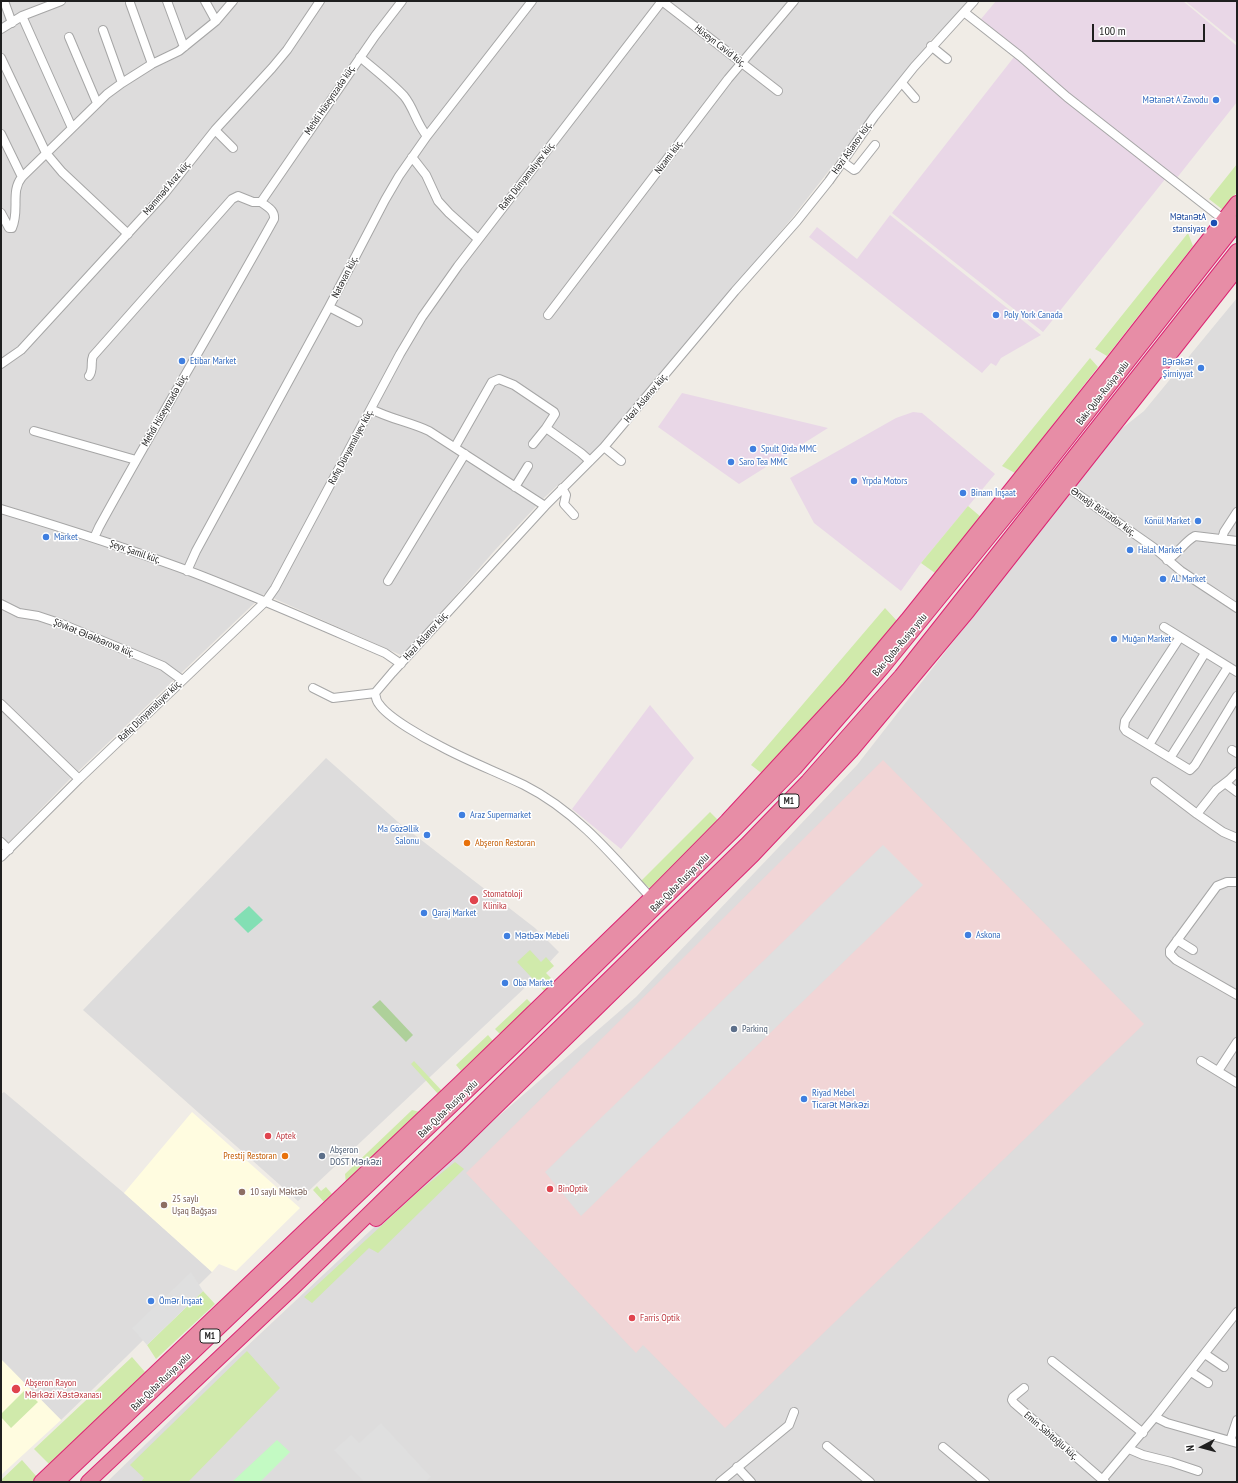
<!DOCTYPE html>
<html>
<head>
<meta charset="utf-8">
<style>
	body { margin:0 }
	#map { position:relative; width:1238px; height:1483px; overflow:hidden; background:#f0ece6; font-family:"PT Sans Narrow",sans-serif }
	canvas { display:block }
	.frame { position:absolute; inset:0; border:2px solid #1f1f1f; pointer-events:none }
	.north { position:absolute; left:1182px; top:1427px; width:40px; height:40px; -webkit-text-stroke:3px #fff; paint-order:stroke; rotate:264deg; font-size:11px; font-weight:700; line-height:16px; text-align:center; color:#1f1f1f }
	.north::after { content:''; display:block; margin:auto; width:14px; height:18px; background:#1f1f1f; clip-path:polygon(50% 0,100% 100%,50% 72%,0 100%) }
	.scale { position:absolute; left:1092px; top:24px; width:113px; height:18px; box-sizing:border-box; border:2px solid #1f1f1f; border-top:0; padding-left:5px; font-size:12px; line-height:14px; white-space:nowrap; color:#1f1f1f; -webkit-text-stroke:3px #fff; paint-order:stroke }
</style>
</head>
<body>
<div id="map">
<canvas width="1238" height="1483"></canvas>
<div class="frame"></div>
<div class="north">N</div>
<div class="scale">100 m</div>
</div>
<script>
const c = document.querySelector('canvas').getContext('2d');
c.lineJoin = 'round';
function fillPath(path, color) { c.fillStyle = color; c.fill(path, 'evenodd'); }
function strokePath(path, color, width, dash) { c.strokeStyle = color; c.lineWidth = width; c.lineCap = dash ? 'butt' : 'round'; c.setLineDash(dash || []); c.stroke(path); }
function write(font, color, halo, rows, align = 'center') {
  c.font = font + ' "PT Sans Narrow",sans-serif'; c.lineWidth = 3; c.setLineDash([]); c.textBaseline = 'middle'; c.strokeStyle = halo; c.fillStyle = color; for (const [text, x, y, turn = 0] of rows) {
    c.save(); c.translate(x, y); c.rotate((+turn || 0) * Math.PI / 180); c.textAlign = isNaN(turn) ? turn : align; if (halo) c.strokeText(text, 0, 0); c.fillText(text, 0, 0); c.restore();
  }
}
fillPath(new Path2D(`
	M1 1H968L957 15 931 40 792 218 604 442 544 498 496 549 403 656 264 594 69 780 1 850Z
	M1237 298V1482H107L229 1363 418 1186 636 997 857 765 1116 433 1144 411Z
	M326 758 398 822 535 928 559 952 531 982 298 1201 83 1010Z
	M4 1092 124 1193 212 1272 126 1357 61 1420 1 1360V1094Z`), '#dddcdc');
fillPath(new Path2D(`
	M883 760 1144 1024 725 1428 643 1345 636 1353 466 1173Z`), '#f1d5d6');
fillPath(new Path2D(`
	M996 1H1183L1237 46V102L1176 179 1050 78 981 19Z
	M1185 1H1237V43Z
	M1014 57 1166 178 1043 332 892 213Z
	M890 215 1041 335 1001 358 996 366 991 363 982 373 809 237 817 227 857 259Z
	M682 393 828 428 739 484 658 427Z
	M913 412 922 413 995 474 921 563 901 591 814 523 790 478 896 418Z
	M650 705 694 758 621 849 572 809Z`), '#e9d7e7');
fillPath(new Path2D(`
	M192 1112 300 1208 236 1271 219 1264 212 1272 124 1193Z
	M1 1359 61 1420 1 1475Z`), '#fffce0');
fillPath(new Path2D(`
	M1237 164V192L1223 210 1209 199Z
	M1188 233 1193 246 1107 356 1095 349Z
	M1090 358 1098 367 1015 473 1002 466Z
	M968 506 981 517 935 573 921 563Z
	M885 608 898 622 764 775 751 765Z
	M710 812 719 821 651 889 641 881Z
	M530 950 541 962 546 957 554 966 546 973 555 982 545 992 517 962Z
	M527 999 532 1004 500 1034 495 1029Z
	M488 1035 493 1041 461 1071 456 1065Z
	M414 1061 443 1092 439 1095 411 1064Z
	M412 1110 420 1112 346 1183 345 1174Z
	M455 1162 464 1169 378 1253 369 1248 312 1303 304 1297 418 1192Z
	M317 1186 321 1191 326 1187 332 1194 324 1202 313 1190Z
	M203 1291 215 1304 156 1359 147 1345Z
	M247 1351 280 1388 188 1482H141L144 1478 130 1465Z
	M132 1357 145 1372 50 1465 34 1449Z
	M25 1390 38 1402 11 1428 1 1417V1414Z
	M22 1460 37 1477 32 1482H1V1480Z`), '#d0eaab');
fillPath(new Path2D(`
	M380 1000 413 1035 406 1042 372 1007Z`), '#aed09a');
fillPath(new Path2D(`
	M277 1440 290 1452 260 1482H232Z`), '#c3fac3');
fillPath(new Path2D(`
	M249 906 263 920 248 933 234 919Z`), '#83dfb4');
fillPath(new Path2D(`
	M883 845 923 885 581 1216 545 1172Z
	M191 1272 203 1291 147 1345 132 1328Z
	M381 1423 431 1477 425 1482H364L334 1450 351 1435 359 1443Z`), '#dfdfdf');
const street = new Path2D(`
	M4 1 12 23
	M167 1 184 47
	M205 1 216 21
	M130 3 152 64
	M964 12 1020 56 1067 97 1224 220
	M22 16 72 128
	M1 29 22 16 61 1
	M103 30 122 83
	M69 37 97 103
	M931 46 947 59
	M360 57C375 70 391 82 404 96 414 108 416 123 427 136
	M1 58 46 153 62 172 128 234
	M902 83 915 98
	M215 130 233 148
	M1 134 22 177
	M412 157 426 175 438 201 449 213 478 239
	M843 162 854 170 856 169 875 145
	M1 213 9 228H12C20 211 10 191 22 177L107 94 122 83 152 64 179 51 216 21 233 1
	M329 307 358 322
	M548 315 728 79 794 1
	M1 364 21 350 165 193 215 130 272 68 287 50 320 1
	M89 376C94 369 90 363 93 356L232 199 238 196 253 202H261
	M371 409C390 419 410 422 429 431L545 506
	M34 431 136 460
	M533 444 546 428
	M455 447 492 382 499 379 514 385 554 412 555 414 546 428 581 453 590 461
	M604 447 621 461
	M1066 486 1153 547 1181 571 1237 608
	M515 487 528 466
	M562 488 566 495 564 504 574 515
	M1 509C64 528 127 548 189 571 255 596 320 625 385 653L401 664
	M94 538 99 527C156 423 217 322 274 219 275 210 267 207 261 202L375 36 402 1
	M1222 539 1224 532 1237 512
	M1167 560C1178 554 1184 542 1195 536L1237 541
	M187 571 196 551 329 307 385 200 399 176 427 136 532 1
	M388 581 465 454
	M1 604 19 613 38 616 62 624 163 666 182 680
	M1164 627 1237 672
	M1180 637 1125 721 1124 728 1126 731 1190 770 1195 765 1237 696
	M313 688 333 698 375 693
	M1 704 79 779
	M1149 745 1205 653
	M1232 750 1237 753
	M1170 758 1228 667
	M1237 772 1229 780 1216 790 1197 814 1223 832 1237 838
	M1155 782 1197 814
	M1225 783 1237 792
	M1 842 9 850
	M1 857 79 779 266 601 275 588 400 354 422 317 458 266 662 1 778 91
	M1237 882H1227L1217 886 1170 950V954L1176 960 1237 995
	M651 898C613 856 576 811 524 785 497 772 468 761 442 747 426 739 388 718 379 704 376 701 376 697 375 693L392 673 545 506 604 447 735 291 797 221 829 181 874 117 914 67 974 1
	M1177 940 1193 950
	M1201 1061 1237 1083
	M1218 1071 1237 1042
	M1205 1354 1224 1367
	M1052 1361 1143 1433
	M1191 1372 1208 1383
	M1024 1388 1013 1397 1012 1400 1014 1403 1105 1482
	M1155 1417 1167 1423 1237 1443
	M1230 1441 1237 1420
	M827 1446 870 1482
	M943 1447 985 1482
	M1129 1449 1143 1455 1171 1462 1198 1471
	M737 1467 751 1482
	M1102 1480 1155 1417 1237 1312
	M720 1482 789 1425 794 1412`);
const highway = new Path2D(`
	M376 1219 457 1145 753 855 851 751 968 611 1237 269
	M41 1482 461 1082 651 898 727 821 849 689 907 620 1109 367 1237 203
	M57 1482 512 1048 733 831 795 768 882 668 1019 500 1237 223
	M88 1482 294 1287 746 845 808 781 901 676 1237 251`);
strokePath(street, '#a6a6a6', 10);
strokePath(highway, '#dc2573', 16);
strokePath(street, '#fff', 8);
strokePath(highway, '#e78da6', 14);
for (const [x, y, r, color] of [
	[1216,100,4,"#3f7fe0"],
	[1214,223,4,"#1a4fb4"],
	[996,315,4,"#3f7fe0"],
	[182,361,4,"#3f7fe0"],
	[1201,368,4,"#3f7fe0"],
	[753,449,4,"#3f7fe0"],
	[731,462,4,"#3f7fe0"],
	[854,481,4,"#3f7fe0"],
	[963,493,4,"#3f7fe0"],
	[1198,521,4,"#3f7fe0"],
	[46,537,4,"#3f7fe0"],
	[1130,550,4,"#3f7fe0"],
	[1163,579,4,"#3f7fe0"],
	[1114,639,4,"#3f7fe0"],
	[462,815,4,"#3f7fe0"],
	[427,835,4,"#3f7fe0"],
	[467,843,4,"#e8710a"],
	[474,900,5,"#e0444e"],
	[424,913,4,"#3f7fe0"],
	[968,935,4,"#3f7fe0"],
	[507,936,4,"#3f7fe0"],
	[505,983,4,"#3f7fe0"],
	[734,1029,4,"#5c6f8a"],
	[804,1099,4,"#3f7fe0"],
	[268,1136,4,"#e0444e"],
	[285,1156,4,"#e8710a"],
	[322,1156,4,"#5c6f8a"],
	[550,1189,4,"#e0444e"],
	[242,1192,4,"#8d6e63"],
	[164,1205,4,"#8d6e63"],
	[151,1301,4,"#3f7fe0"],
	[632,1318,4,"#e0444e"],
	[16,1389,5,"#e0444e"]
]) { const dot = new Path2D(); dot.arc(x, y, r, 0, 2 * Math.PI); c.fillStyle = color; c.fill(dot); strokePath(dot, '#fff', 1.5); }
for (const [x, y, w] of [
	[789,801,20],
	[210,1336,20]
]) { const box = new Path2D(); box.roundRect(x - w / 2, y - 7, w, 14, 3); c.fillStyle = '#fff'; c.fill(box); strokePath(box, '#1f1f1f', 1); }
write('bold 9px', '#1f1f1f', null, [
	["M1",789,801],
	["M1",210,1336]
]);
write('10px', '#1f1f1f', '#fff', [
	["Hüseyn Cavid küç.",720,46,38],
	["Mehdi Hüseynzadə küç.",330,100,-56],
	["Həzi Aslanov küç.",852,148,-55],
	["Nizami küç.",669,157,-53],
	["Rafiq Dünyamalıyev küç.",527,176,-52],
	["Məmməd Araz küç.",167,188,-50],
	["Natəvan küç.",345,277,-63],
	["Bakı-Quba-Rusiya yolu",1103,393,-52],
	["Həzi Aslanov küç.",646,398,-50],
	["Mehdi Hüseynzadə küç.",165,410,-60],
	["Rafiq Dünyamalıyev küç.",351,447,-62],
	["Ənnağı Büntadov küç.",1103,512,35],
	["Şeyx Şamil küç.",135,552,19],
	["Həzi Aslanov küç.",426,636,-48],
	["Şövkət Ələkbərova küç.",94,638,22],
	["Bakı-Quba-Rusiya yolu",900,645,-50],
	["Rafiq Dünyamalıyev küç.",150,711,-44],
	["Bakı-Quba-Rusiya yolu",680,883,-45],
	["Bakı-Quba-Rusiya yolu",448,1109,-44],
	["Bakı-Quba-Rusiya yolu",161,1382,-44],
	["Emin Sabitoğlu küç.",1051,1436,41]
]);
write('10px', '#366cbe', '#fff', [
	["Mətanət A Zavodu",1208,100,"right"],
	["Poly York Canada",1004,315],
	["Etibar Market",190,361],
	["Bərəkət",1193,362,"right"],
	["Şirniyyat",1193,374,"right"],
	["Spult Qida MMC",761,449],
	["Saro Tea MMC",739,462],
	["Yrpda Motors",862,481],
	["Binam İnşaat",971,493],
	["Könül Market",1190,521,"right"],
	["Market",54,537],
	["Halal Market",1138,550],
	["AL Market",1171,579],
	["Muğan Market",1122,639],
	["Araz Supermarket",470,815],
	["Ma Gözəllik",419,829,"right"],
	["Salonu",419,841,"right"],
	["Qaraj Market",432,913],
	["Askona",976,935],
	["Mətbəx Mebeli",515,936],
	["Oba Market",513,983],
	["Riyad Mebel",812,1093],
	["Ticarət Mərkəzi",812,1105],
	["Ömər İnşaat",159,1301]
], 'left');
write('10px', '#164399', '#fff', [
	["MətanətA",1206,217],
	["stansiyası",1206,229]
], 'right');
write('10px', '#c56008', '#fff', [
	["Abşeron Restoran",475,843],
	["Prestij Restoran",277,1156,"right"]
], 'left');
write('10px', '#be3a42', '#fff', [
	["Stomatoloji",483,894],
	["Klinika",483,906],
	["Aptek",276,1136],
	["BinOptik",558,1189],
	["Farris Optik",640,1318],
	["Abşeron Rayon",25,1383],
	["Mərkəzi Xəstəxanası",25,1395]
], 'left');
write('10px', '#4e5e75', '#fff', [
	["Parkinq",742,1029],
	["Abşeron",330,1150],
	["DOST Mərkəzi",330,1162]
], 'left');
write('10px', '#785e54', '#fff', [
	["10 saylı Məktəb",250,1192],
	["25 saylı",172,1199],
	["Uşaq Bağşası",172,1211]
], 'left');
</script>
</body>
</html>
